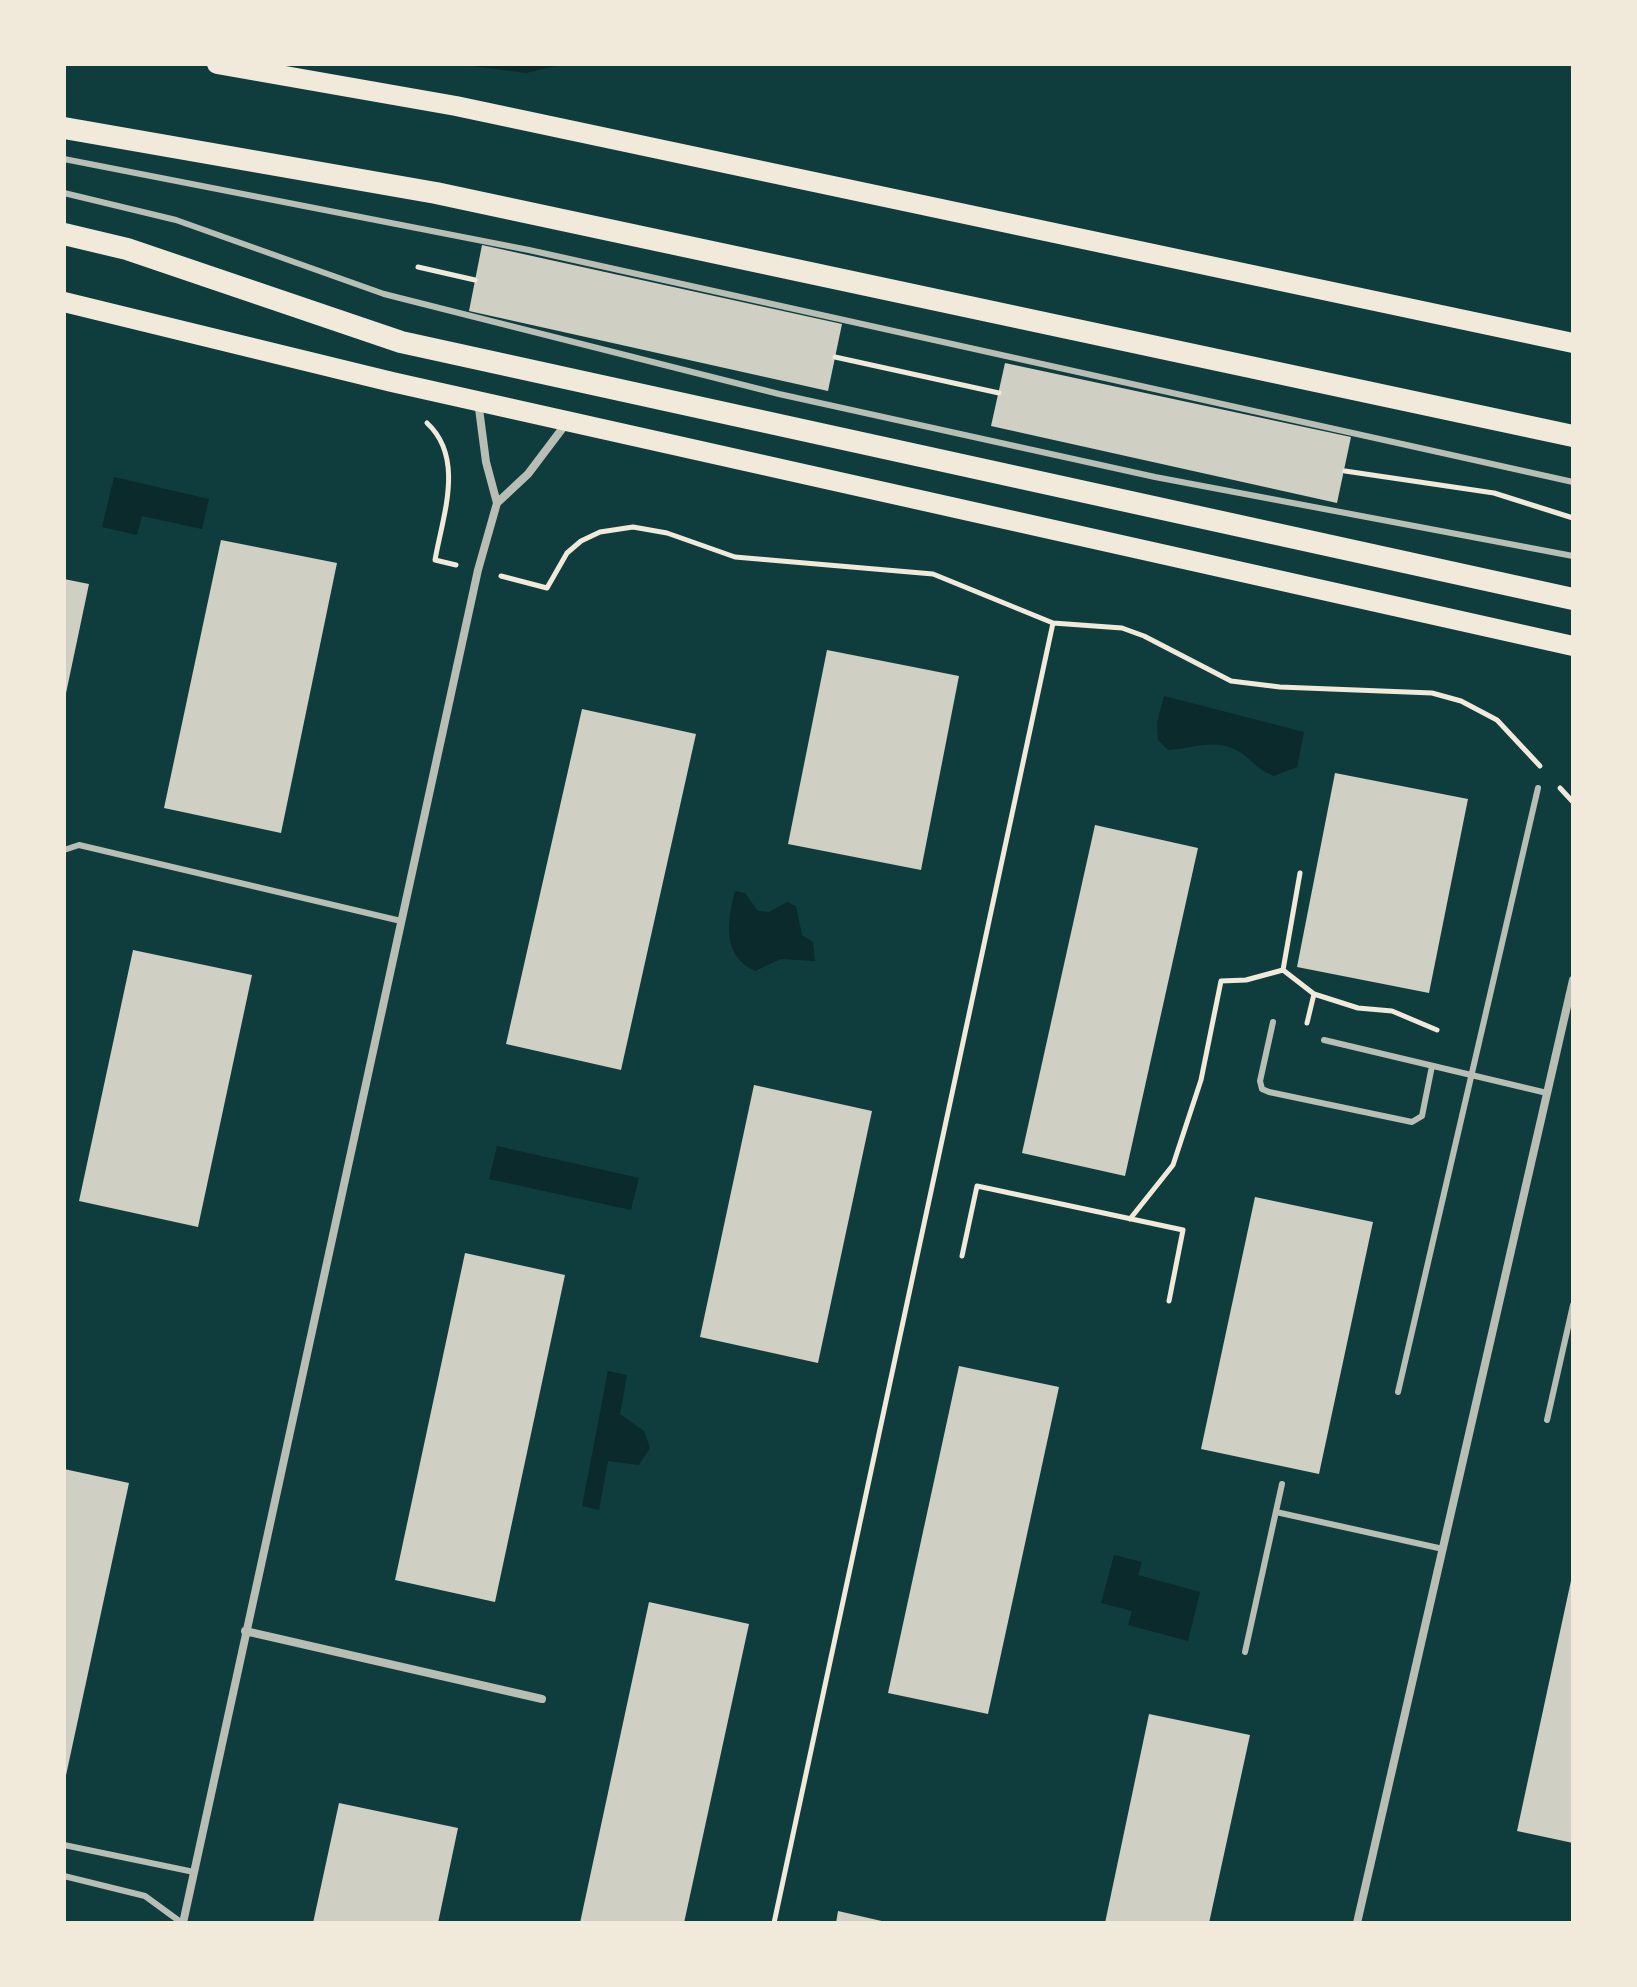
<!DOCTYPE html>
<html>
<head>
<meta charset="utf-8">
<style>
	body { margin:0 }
	#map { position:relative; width:1637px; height:1987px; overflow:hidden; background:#0f3d3e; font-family:"PT Sans",sans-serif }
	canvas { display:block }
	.frame { position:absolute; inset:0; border:66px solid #f1e9da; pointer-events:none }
</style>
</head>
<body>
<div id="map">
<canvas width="1637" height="1987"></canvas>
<div class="frame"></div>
</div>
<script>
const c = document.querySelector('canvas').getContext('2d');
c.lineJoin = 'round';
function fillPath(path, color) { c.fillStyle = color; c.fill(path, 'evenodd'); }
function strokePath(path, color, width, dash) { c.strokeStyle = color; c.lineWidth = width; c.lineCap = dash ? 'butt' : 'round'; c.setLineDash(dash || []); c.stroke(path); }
fillPath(new Path2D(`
	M456 64H564L526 73Z
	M114 477 209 499 202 529 142 516 137 535 102 527Z
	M1164 696 1304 732 1297 767 1274 776C1260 771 1254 763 1243 754 1216 736 1195 749 1168 750L1158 740 1157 723Z
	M735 891 745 893 758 911 769 912 787 902 796 906 802 935 813 942 815 961 781 959 755 971C722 956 727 922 735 891Z
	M497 1146 639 1178 631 1210 489 1179Z
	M608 1371 627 1375 620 1414 644 1431 650 1448 639 1465 608 1461 599 1510 582 1506Z
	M1114 1555 1142 1562 1138 1575 1200 1592 1188 1641 1128 1625 1132 1611 1101 1603Z`), '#0a2a2b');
fillPath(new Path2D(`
	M482 245 842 324 828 391 469 311Z
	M1005 363 1351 437 1337 503 991 426Z
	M221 540 337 563 281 833 164 808Z
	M64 579 89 584 65 698H64Z
	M827 650 959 676 921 870 788 844Z
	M582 709 696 734 621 1070 506 1044Z
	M1335 773 1468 799 1429 993 1297 967Z
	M1095 825 1198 848 1125 1176 1022 1153Z
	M133 950 252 975 198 1227 79 1201Z
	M754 1085 872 1111 818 1363 700 1337Z
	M1255 1197 1373 1222 1319 1474 1201 1449Z
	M465 1253 565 1275 495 1602 395 1580Z
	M959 1366 1059 1387 988 1714 888 1693Z
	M64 1469 129 1483 65 1780H64Z
	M1572 1576H1573V1843L1517 1831Z
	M649 1602 749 1624 684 1923H580Z
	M1149 1714 1250 1735 1209 1923H1105Z
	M339 1803 458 1828 438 1923H313Z
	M838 1911 886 1922V1923H836Z`), '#cfcfc3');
strokePath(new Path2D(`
	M418 267 475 280
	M835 357 999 393
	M427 423C465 458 443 515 435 560L456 565
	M1345 471 1494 493 1573 518
	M501 576 547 588 567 553 581 541 600 532 633 527 667 533 735 557 933 574 1053 623 1122 628 1144 636 1231 681 1280 687 1432 693 1461 701 1497 720 1540 766
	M1560 788 1573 802
	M1283 970 1300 873
	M1307 1023 1314 994
	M1130 1219 1173 1165 1201 1080 1221 981 1246 980 1283 970 1314 994 1358 1008 1392 1011 1437 1030
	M962 1256 977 1186 1183 1230 1169 1301
	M774 1923 1053 623`), '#f1e9da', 5);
strokePath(new Path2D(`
	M64 159 529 250 1573 482
	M64 193 176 220 384 294 779 394 1155 477 1573 556
	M64 850 79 845 401 921
	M1273 1022 1260 1081 1262 1089 1269 1092 1412 1122 1422 1116 1432 1066
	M1324 1040 1547 1093
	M1398 1392 1538 788
	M1547 1420 1573 1305
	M1276 1512 1443 1549
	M1245 1652 1282 1484
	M64 1845 194 1872
	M64 1876 145 1896 182 1923`), '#b8beb3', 6);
strokePath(new Path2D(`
	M478 401 486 462 497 503
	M245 1631 542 1699
	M183 1923 478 570 497 503 528 474 568 421
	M1357 1923 1573 980`), '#b8beb3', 8);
strokePath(new Path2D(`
	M217 64 456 106 1573 343
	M64 302 392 382 1573 646`), '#f1e9da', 20);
strokePath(new Path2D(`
	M64 128 436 193 1573 436
	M64 234 127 249 401 342 1573 599`), '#f1e9da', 22);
</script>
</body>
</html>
